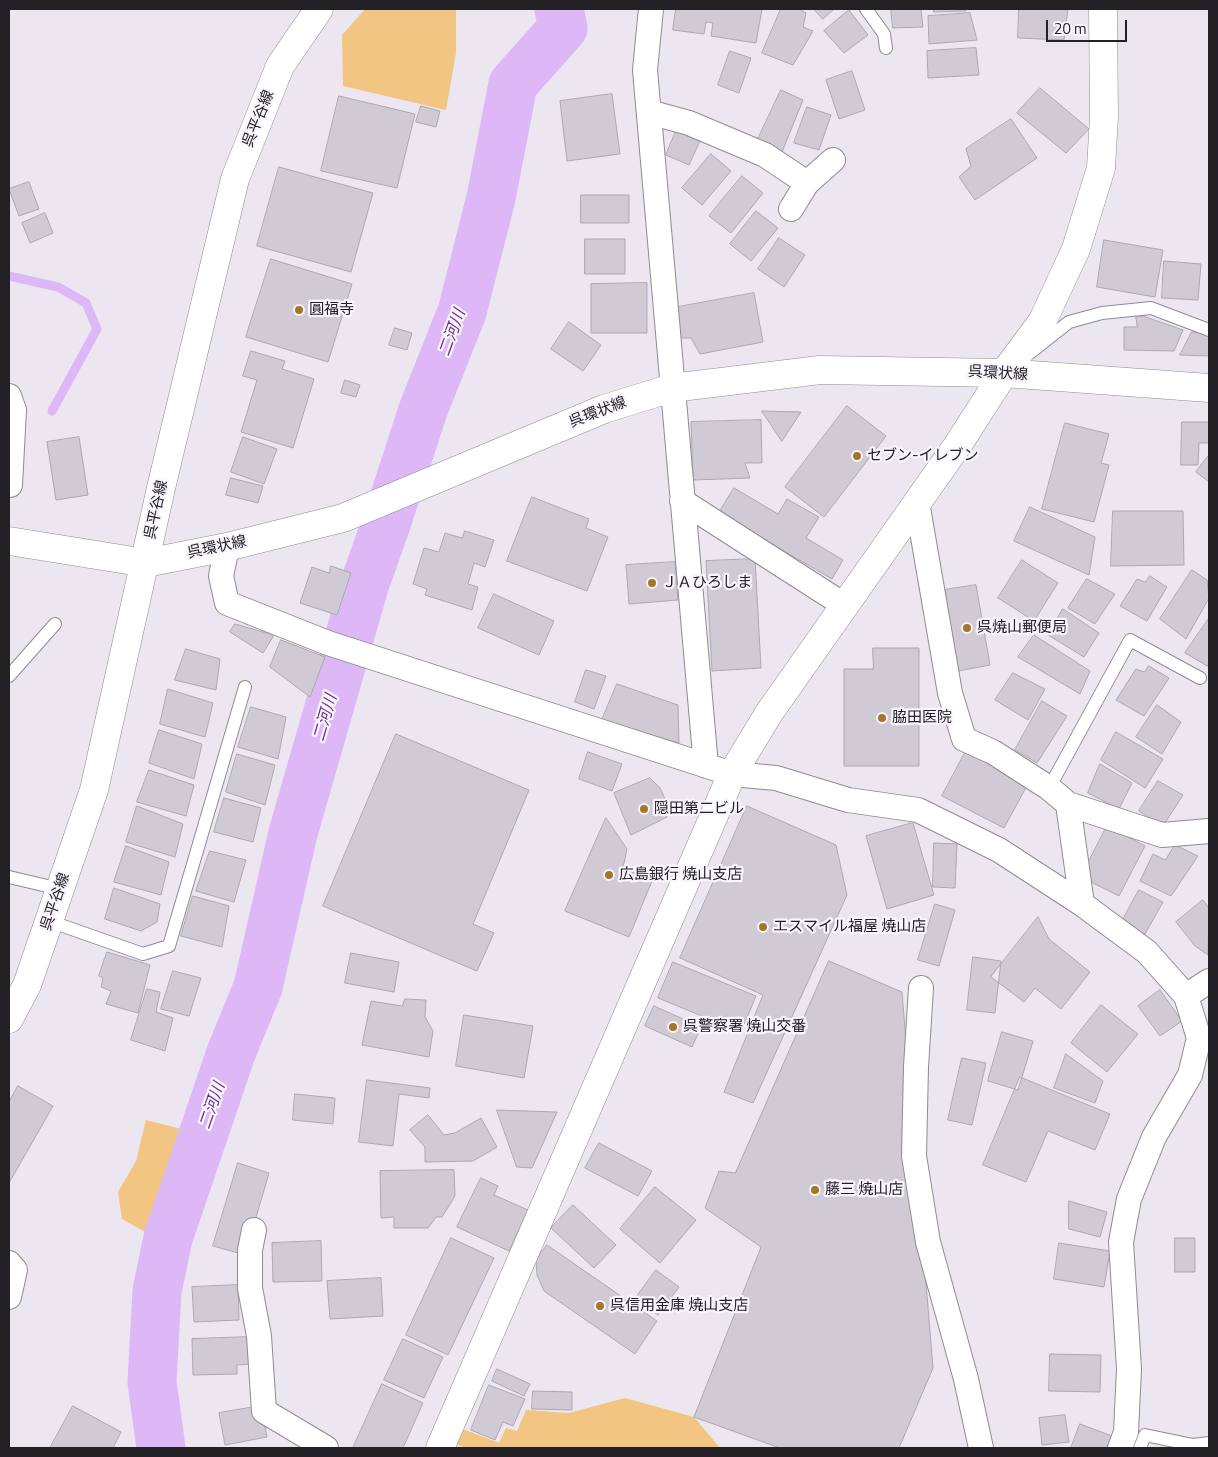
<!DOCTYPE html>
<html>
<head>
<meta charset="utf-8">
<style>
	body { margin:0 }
	#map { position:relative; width:1218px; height:1457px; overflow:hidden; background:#ece6f0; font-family:"Titillium Web",sans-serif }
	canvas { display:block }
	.frame { position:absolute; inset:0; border:10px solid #222024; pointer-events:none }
	.scale { position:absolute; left:1046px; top:20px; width:81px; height:22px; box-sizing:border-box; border:2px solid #222024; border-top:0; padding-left:6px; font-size:15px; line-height:18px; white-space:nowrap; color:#222024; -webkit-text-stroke:4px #f9f4fd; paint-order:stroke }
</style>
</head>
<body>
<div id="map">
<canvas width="1218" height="1457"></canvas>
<div class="frame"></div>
<div class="scale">20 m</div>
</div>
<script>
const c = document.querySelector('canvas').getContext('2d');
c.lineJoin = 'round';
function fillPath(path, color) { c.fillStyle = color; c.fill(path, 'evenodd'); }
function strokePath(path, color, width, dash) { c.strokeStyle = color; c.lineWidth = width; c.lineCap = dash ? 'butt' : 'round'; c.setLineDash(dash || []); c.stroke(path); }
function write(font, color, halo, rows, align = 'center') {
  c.font = font + ' "Titillium Web","Noto Sans JP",sans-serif'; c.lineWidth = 4.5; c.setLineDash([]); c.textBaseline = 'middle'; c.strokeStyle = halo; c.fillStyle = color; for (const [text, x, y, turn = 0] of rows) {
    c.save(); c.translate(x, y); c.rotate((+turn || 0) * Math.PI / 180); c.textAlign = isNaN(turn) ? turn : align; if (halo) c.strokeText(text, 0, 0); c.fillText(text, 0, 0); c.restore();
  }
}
fillPath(new Path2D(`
	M365 9H456V53L446 110 343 86 342 35Z
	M146 1120 193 1132 161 1241 122 1219 118 1192 136 1161Z
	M625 1398 694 1417 720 1448H466L447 1441 455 1426 499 1443 506 1428 517 1431 526 1410 569 1413Z`), '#f3c582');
strokePath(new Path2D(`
	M9 276 58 287 86 303 97 329 52 411`), '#deb7f7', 9);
strokePath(new Path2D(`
	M161 1448 152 1382 157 1291 168 1238 231 1053 258 987 293 833 365 583 387 521 423 410 462 312 491 198 513 84 563 28 559 9`), '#deb7f7', 49);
const building = new Path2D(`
	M676 9H762L756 43 711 36 713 23 706 22 704 34 673 30Z
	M781 9H799L806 13 803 27 813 31 793 65 762 53Z
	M814 9H834L823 19Z
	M891 9H921L923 27 893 28Z
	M934 9H965L966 11 934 12Z
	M1019 9H1068L1064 40 1018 38Z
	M849 10 868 35 844 53 824 31Z
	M970 13 977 40 929 44 928 16Z
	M976 48 979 75 928 78 927 51Z
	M730 51 751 58 739 93 718 85Z
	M852 71 865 110 839 119 826 80Z
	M1040 88 1089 129 1066 153 1017 113Z
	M781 90 803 100 782 152 758 139Z
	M612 94 620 154 567 161 560 101Z
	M339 96 415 114 397 188 321 171Z
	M421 106 440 111 436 127 416 122Z
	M807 107 831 115 819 150 794 143Z
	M1011 119 1037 158 975 200 959 177 971 166 966 149Z
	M679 124 703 134 689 165 666 155Z
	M711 154 731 171 702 205 682 188Z
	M279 167 373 193 351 272 257 246Z
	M742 176 763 193 731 233 709 216Z
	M29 182 39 209 19 216 9 189Z
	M581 195H629V223H581Z
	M756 211 778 228 751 261 730 244Z
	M45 213 53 233 30 243 22 223Z
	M779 238 805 255 784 287 758 269Z
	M585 239H625V274H585Z
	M1104 240 1163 250 1155 297 1097 287Z
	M271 259 352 284 328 362 246 337Z
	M1164 261 1201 264 1198 300 1162 298Z
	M647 283V333H591V284Z
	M754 293 763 342 700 354 691 338H678L673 308Z
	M1136 316H1143L1183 330 1174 351 1124 350V327H1137Z
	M569 322 601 345 583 371 551 349Z
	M395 328 412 333 407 350 389 345Z
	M1192 332 1209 333V356L1180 355Z
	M251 351 285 361 282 369 314 379 293 448 241 432 257 380 243 376Z
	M345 380 360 385 356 397 341 393Z
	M847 406 886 436 824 517 785 487Z
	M762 411 801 412 782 441Z
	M761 420 762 463H745L750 478 693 480 691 422Z
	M1182 422H1209V443H1199L1198 465H1181Z
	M1065 423 1109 434 1101 463 1109 465 1094 522 1042 509Z
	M79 437 88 495 56 500 47 442Z
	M243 437 277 449 264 484 231 472Z
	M1209 455V482L1196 472Z
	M231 478 263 486 258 503 226 495Z
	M734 488 778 514 787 499 819 517 806 538 843 560 832 579 719 513Z
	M532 497 589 519 586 528 608 537 587 591 507 561Z
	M1030 507 1095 537 1089 575 1014 541Z
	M1113 511H1183L1184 565 1111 566Z
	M465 531 494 540 485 567 474 563 468 584 478 587 472 610 425 595 427 589 413 584 424 548 439 552 445 533 462 538Z
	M755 559 761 668 712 671 706 561Z
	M1022 560 1058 583 1034 621 998 598Z
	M675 562 678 600 629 604 626 565Z
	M331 566 351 573 337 615 300 603 312 567 329 573Z
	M1192 570 1207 580 1209 598 1186 639 1160 619Z
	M1150 576 1167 587 1147 621 1120 606 1137 579 1145 582Z
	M1087 579 1115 594 1095 624 1068 608Z
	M976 585 990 665 958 671 944 590Z
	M494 594 554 621 539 655 478 628Z
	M1063 609 1099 633 1084 657 1048 635Z
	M1209 618V667L1185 653Z
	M235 624 274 635 263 653 230 632Z
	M1034 635 1090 671 1080 694 1018 657Z
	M281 640 325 657 310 697 270 667Z
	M873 648H919V766H844V669H873Z
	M186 649 220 659 216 690 175 680Z
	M1149 666 1169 678 1144 716 1116 700 1136 669 1144 672Z
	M586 670 606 676 594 709 575 702Z
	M1013 673 1045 689 1028 720 995 700Z
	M617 684 678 705 679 743 602 720Z
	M168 689 213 703 205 737 160 724Z
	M1042 701 1067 716 1037 763 1015 750Z
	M1157 705 1181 722 1162 754 1136 737Z
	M251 707 286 717 278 759 238 747Z
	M159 730 202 744 194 779 149 763Z
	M1116 732 1163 759 1145 788 1101 760Z
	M396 734 529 790 473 924 494 933 477 971 323 906Z
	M967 749 1029 782 1004 828 942 796Z
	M588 752 622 764 612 791 579 779Z
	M237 754 275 765 265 805 226 792Z
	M1100 764 1132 783 1119 809 1088 793Z
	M149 770 194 785 186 816 137 802Z
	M650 778 660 788 666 801 667 817 631 835 614 793Z
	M1158 781 1183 795 1163 826 1139 811Z
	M224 798 261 808 253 842 214 832Z
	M137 806 183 824 175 857 126 842Z
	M747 806 836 845 847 895 753 1103 724 1092 763 995 680 958Z
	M606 818 627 849 623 868 652 881 629 937 565 911Z
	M913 823 934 895 887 909 866 836Z
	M1107 826 1145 846 1119 896 1081 877Z
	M934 843 957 844 955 888 933 887Z
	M1175 845 1198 856 1171 896 1140 881 1153 854 1165 860Z
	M126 846 169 862 161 895 114 882Z
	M210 851 246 860 234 902 196 891Z
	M114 888 160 904 157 922 141 931 105 919Z
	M1139 890 1163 902 1145 934 1121 923Z
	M193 896 229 906 222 947 181 936Z
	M1203 900 1209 908 1208 955 1195 946 1176 922Z
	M935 904 955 910 939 966 918 960Z
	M1038 917 1049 939 1090 972 1061 1009 1035 988 1024 1002 991 977Z
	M107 952 150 965 138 1013 106 1004 111 991 101 987 103 978 99 976Z
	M351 953 399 962 394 992 345 983Z
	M973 957 1001 961 995 1013 967 1010Z
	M829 961 902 992 933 1368 899 1448H780L694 1417 761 1247 705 1208 719 1171 735 1173Z
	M673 962 756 996 741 1032 658 998Z
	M173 971 201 978 189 1016 161 1009Z
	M147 989 160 992 156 1012 173 1018 165 1051 131 1040Z
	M1160 990 1182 1021 1160 1036 1138 1006Z
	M405 999 426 1000 425 1017 433 1031 429 1057 362 1045 371 1001 402 1006Z
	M1101 1005 1138 1034 1107 1072 1071 1043Z
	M654 1006 701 1027 692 1047 645 1026Z
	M464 1015 533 1026 524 1078 456 1066Z
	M1002 1032 1033 1041 1018 1090 988 1081Z
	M1066 1054 1103 1081 1095 1103 1054 1088Z
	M962 1058 986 1063 972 1125 948 1120Z
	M1020 1077 1110 1114 1095 1150 1048 1131 1026 1182 983 1165Z
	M367 1080 430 1088 429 1098 399 1094 393 1146 359 1142Z
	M18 1086 53 1106 9 1183V1102Z
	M295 1094 335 1098 333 1124 293 1120Z
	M497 1110 557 1112 532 1168 517 1167Z
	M428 1115 444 1135 455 1133 481 1118 497 1147 473 1161 425 1162V1147L410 1130Z
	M599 1143 652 1171 638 1196 585 1168Z
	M238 1163 269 1173 245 1255 213 1246Z
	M454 1170 455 1196 442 1217H436L428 1228H394V1217L381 1218 380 1171Z
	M481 1178 498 1186 494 1195 528 1210 509 1251 457 1227Z
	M655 1187 696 1220 660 1263 620 1229Z
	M1069 1201 1107 1212 1100 1237 1069 1229Z
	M573 1205 616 1245 594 1268 551 1228Z
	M451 1238 494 1258 448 1355 406 1335Z
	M1175 1238H1195V1272H1175Z
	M321 1241 322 1281 273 1282 272 1243Z
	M1059 1243 1110 1251 1104 1287 1054 1279Z
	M547 1245 657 1321 635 1354 544 1291 537 1275 536 1260Z
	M656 1270 679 1287 658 1315 635 1299Z
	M381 1278 383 1316 330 1319 327 1281Z
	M238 1285 239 1320 194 1322 192 1287Z
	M250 1337 251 1364 237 1365V1374L193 1375 192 1339Z
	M403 1339 443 1357 424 1398 384 1380Z
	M1050 1354 1101 1355 1100 1392 1049 1391Z
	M497 1369 530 1384 524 1396 492 1381Z
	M382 1384 423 1403 403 1448H353Z
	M489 1385 525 1399 513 1426 503 1422 495 1440 471 1430Z
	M533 1391 572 1392V1410L532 1409Z
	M73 1406 121 1432 113 1448H50Z
	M261 1406 267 1437 225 1445 219 1413Z
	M1065 1415 1069 1442 1042 1445 1039 1418Z
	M1080 1424 1112 1436 1107 1448H1071Z`);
fillPath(building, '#cfcad3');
strokePath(building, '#ada7b0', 1);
const service = new Path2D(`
	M866 9 884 34 886 48
	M1031 352 1069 322 1102 313 1151 308 1209 330
	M9 676 55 624
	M1049 788 1130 640 1200 678
	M9 877 60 889
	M49 921 143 954 169 946 245 687
	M1140 1448 1145 1435 1193 1445 1209 1443`);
const minor = new Path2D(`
	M651 9 645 70 706 766
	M649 112 689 123 765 155 807 183
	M791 209 807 183 833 160
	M9 396 14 410 10 485
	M682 501 844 605
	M917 502 950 693 964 739 993 752 1049 788 1068 804 1162 835 1209 831
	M227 547 221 576 227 603 328 643 732 774 776 778 848 800 918 810 999 850 1082 904 1147 952 1186 996 1199 1038 1190 1075 1154 1137 1129 1199 1121 1242 1129 1369 1126 1432 1120 1448
	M1068 804 1082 904
	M921 988 916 1067 914 1156 928 1242 966 1379 981 1448
	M1186 996 1209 981
	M254 1230 250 1250V1288L259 1336 264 1411 326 1448
	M9 1263 15 1270 9 1297`);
const tertiary = new Path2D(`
	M440 1448 732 774 769 713 957 446 1004 373 1042 322 1076 249 1101 168 1104 117 1103 9`);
const primary = new Path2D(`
	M9 541 146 563 227 547 343 518 604 409 672 388 820 370 1004 373 1209 388
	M9 1019 27 985 94 790 161 488 235 179 280 66 319 9`);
strokePath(service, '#908b93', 14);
strokePath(minor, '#908b93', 26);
strokePath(tertiary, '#908b93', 29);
strokePath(primary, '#908b93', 29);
strokePath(service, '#fff', 12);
strokePath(minor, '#fff', 24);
strokePath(tertiary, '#fff', 28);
strokePath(primary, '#fff', 28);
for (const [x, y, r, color] of [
	[299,310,5,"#a47629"],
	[857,456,5,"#a47629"],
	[652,583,5,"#a47629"],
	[967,628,5,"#a47629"],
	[882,718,5,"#a47629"],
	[644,809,5,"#a47629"],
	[609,875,5,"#a47629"],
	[763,927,5,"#a47629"],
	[673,1027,5,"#a47629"],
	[815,1190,5,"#a47629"],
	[600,1306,5,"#a47629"]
]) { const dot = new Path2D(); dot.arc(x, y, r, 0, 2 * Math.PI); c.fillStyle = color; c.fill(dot); strokePath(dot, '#f9f4fd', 2); }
write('15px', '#222024', '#f9f4fd', [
	["呉平谷線",259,119,-68],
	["呉環状線",998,374,3],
	["呉環状線",598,413,-21],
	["呉平谷線",157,510,-78],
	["呉環状線",217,548,-12],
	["呉平谷線",56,902,-71]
]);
write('15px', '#222024', '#f9f4fd', [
	["圓福寺",309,310],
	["セブン-イレブン",867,456],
	["ＪＡひろしま",662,583],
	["呉焼山郵便局",977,628],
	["脇田医院",892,718],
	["隠田第二ビル",654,809],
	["広島銀行 焼山支店",619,875],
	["エスマイル福屋 焼山店",773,927],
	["呉警察署 焼山交番",683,1027],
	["藤三 焼山店",825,1190],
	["呉信用金庫 焼山支店",610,1306]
], 'left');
write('italic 16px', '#6b308b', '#f9f4fd', [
	["二河川",453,333,-70],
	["二河川",326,718,-74],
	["二河川",213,1106,-71]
]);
</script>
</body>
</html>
